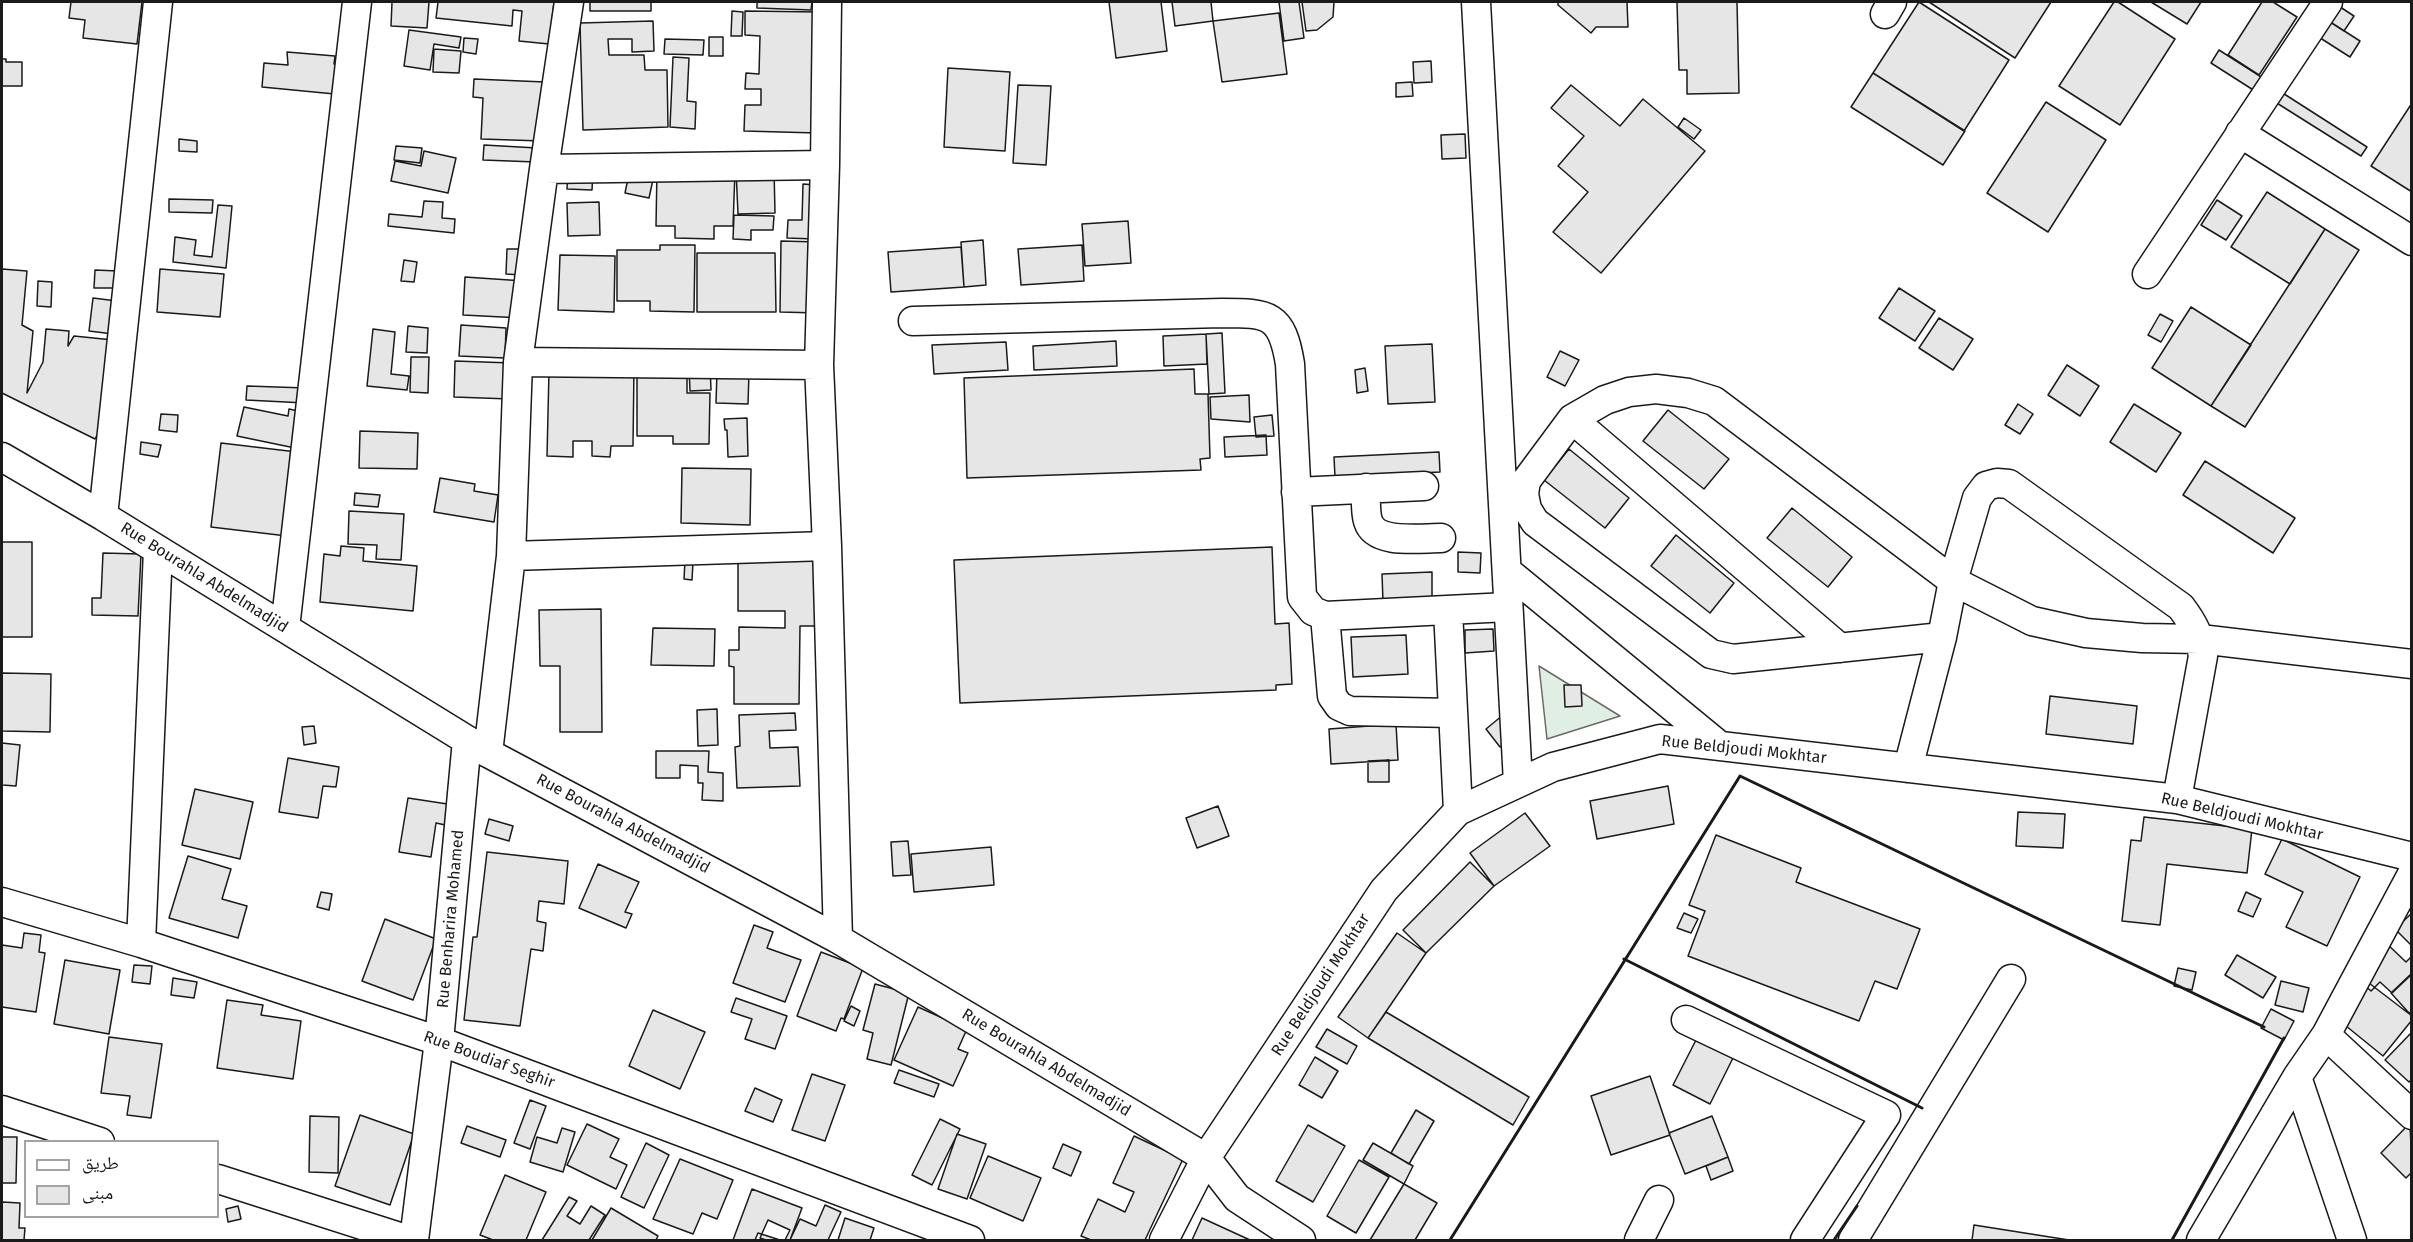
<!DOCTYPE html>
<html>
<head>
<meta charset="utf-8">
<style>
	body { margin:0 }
	#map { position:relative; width:2413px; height:1242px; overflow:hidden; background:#fff; font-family:"Fira Sans","Noto Naskh Arabic",sans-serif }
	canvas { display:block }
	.frame { position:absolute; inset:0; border:3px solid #1a1a1a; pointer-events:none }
	.legend { position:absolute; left:24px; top:1140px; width:195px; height:78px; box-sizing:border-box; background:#fff; border:2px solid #a3a3a3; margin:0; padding:8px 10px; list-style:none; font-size:18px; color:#1a1a1a }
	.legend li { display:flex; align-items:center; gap:12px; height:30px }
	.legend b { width:30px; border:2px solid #a3a3a3 }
</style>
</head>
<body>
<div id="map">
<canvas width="2413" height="1242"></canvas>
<div class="frame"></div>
<ul class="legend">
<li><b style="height:8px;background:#fff"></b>طريق</li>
<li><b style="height:16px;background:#e6e6e6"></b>مبنى</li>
</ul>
</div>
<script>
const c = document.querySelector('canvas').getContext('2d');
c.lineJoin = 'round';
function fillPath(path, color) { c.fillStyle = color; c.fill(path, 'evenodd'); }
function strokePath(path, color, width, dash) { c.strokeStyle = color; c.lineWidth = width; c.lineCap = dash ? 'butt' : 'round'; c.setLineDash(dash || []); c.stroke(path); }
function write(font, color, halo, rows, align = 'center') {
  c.font = font + ' "Fira Sans",sans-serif'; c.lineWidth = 4.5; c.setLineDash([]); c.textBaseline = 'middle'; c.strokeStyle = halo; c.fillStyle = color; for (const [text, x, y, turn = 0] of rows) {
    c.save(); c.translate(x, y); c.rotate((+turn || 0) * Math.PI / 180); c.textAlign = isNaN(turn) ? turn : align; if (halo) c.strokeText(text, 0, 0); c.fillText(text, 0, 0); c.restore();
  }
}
const green = new Path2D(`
	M1539 666 1620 716 1547 739Z`);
fillPath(green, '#e0efe3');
strokePath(green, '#6a6a6a', 1.5);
const building = new Path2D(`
	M71 2H142L137 44 83 38 85 20 69 18Z
	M392 2H429L427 28 391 26Z
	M438 2H554L549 44 519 41 522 11 513 10 512 26 436 18Z
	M590 2H651V11H590Z
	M757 2H812L811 10 757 8Z
	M1109 2H1161L1167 51 1116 58Z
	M1172 2H1211L1213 21 1175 26Z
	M1279 2H1299L1304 38 1284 41Z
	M1302 2H1334L1333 17 1317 30 1306 31Z
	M1558 2H1627L1628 27H1596L1591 33 1558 5Z
	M1677 2H1737L1739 93 1687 94V70H1679Z
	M1919 2 2009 60 1964 131 1873 73Z
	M1929 2H2051L2015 58Z
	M2114 2H2118L2175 39 2120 125 2059 86Z
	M2151 2H2201L2187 24Z
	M2262 2H2273L2297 17 2259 75 2228 55Z
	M2334 3 2354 16 2344 31 2324 18Z
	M732 11 743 12 742 36H731Z
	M745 11 820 12 817 133 744 131 745 105H761V89H745L746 73 759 74 760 36 745 35Z
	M1279 13 1287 74 1222 82 1213 21Z
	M2324 18 2360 41 2350 57 2314 34Z
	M653 21 654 51 632 52V39H608L609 55H644L645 70H667L668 127 583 130 580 23Z
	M409 30 461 37 459 48 434 44 430 70 404 66Z
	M709 37H723V56H709Z
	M464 38 478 39 476 54 463 52Z
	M665 39 704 40 703 55 664 54Z
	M434 49 461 51 459 73 433 72Z
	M2219 50 2266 80 2258 93 2211 63Z
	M287 52 335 56 334 64 349 66 345 95 262 87 264 63 288 65Z
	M673 57 689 58 687 101 696 102 695 129 670 127Z
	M2 59H6V62H22V86H2Z
	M1431 61 1432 82 1414 83 1413 62Z
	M948 68 1010 72 1005 151 944 147Z
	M1873 73 1965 131 1943 165 1851 107Z
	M474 79 545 82 542 141 481 139 483 98 473 97Z
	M1412 82 1413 96 1396 97V83Z
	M1018 85 1051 86 1046 165 1013 163Z
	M1571 85 1620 126 1643 99 1705 151 1601 273 1553 232 1588 192 1558 166 1584 136 1551 108Z
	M2278 90 2367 147 2361 156 2272 100Z
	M2046 102 2106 140 2048 232 1987 193Z
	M2412 103V192L2371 166Z
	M1684 118 1701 130 1694 139 1678 127Z
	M1465 134 1466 158 1442 159 1441 135Z
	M179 139 197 141V152L179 151Z
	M484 145 537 148 536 162 483 160Z
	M396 146 422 148 420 163 394 160Z
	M424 151 456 158 448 193 391 181 395 161 421 166Z
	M568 169 593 170 592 190 567 189Z
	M630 169 654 175 649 198 625 193Z
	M657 169 735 171 733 226H714V239L675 238V226H656Z
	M774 169 775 213 738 214 736 170Z
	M803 184 816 185 814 239 787 238 788 220H802Z
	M2267 192 2325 229 2290 284 2231 247Z
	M169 199 213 200 212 213 169 212Z
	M2217 200 2242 216 2226 240 2201 225Z
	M424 201 443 202 442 218 455 219 454 233 388 226 389 214 422 217Z
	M599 202 600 235 568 236 567 203Z
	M218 205 232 206 226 268 173 262 175 237 196 240 194 255 212 257Z
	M734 215 774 216 773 230H751V240L733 239Z
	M1128 221 1131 263 1085 266 1082 224Z
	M2325 229 2359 250 2245 427 2211 406Z
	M983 240 986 285 964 287 961 242Z
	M781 241 819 242 818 313 780 312Z
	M660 245H695L694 312 650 311V301H617V250H660Z
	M1082 245 1084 281 1021 285 1018 249Z
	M961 247 964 287 891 292 888 252Z
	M507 249H522L521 275 506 274Z
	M697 253H775L776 312H697Z
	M560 255 615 256 614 312 558 310Z
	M404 260 417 262 414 282 401 281Z
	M2 269 27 271 22 325 33 331 27 393 43 362 46 329 69 331 68 346 74 336 113 340 105 421 95 439 2 393Z
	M160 269 224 274 220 317 157 312Z
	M95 270 118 271V288H94Z
	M465 277 524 281 522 318 463 315Z
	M38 281 52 282 51 307 37 306Z
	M1899 288 1935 311 1915 341 1879 318Z
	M93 298 117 301 113 334 89 331Z
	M2191 307 2251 345 2211 406 2152 368Z
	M2160 314 2173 321 2161 342 2148 335Z
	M1939 318 1973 339 1953 370 1919 348Z
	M461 325 506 328 505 358 459 356Z
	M408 326 428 328 427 353 406 352Z
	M373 329 395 332 391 374 409 376 407 390 367 386Z
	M1222 333 1225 393 1209 394 1206 334Z
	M1206 334 1207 364 1164 366 1163 336Z
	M1116 341 1117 366 1034 370 1033 346Z
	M1006 342 1008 370 934 374 932 345Z
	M1432 344 1435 402 1388 404 1385 346Z
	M1560 351 1579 360 1565 386 1547 377Z
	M411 357H429L428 393 410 392Z
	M455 361 512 363 510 399 454 397Z
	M2067 365 2099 386 2080 416 2048 395Z
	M710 366 711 390 690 391 689 368Z
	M634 367 633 446H611L610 457 592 456V441H573V457L547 456 549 371Z
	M1365 368 1368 391 1357 393 1355 370Z
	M637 369 687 370V393H710L709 444H673V436H637Z
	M1194 369 1195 394H1208L1210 458 1200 459 1201 470 967 478 964 378Z
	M717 371 749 372 748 404 716 403Z
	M247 386 306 388 305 403 246 400Z
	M1249 395 1250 422 1211 419 1210 397Z
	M2018 404 2033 414 2020 434 2005 425Z
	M2134 404 2181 433 2156 472 2110 442Z
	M244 407 288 416 289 409 303 412 295 448 237 436Z
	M1668 410 1729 459 1704 489 1643 441Z
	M161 414 178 415 177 432 159 430Z
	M1272 415 1274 436 1256 437 1254 417Z
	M747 418 748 456 728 457 727 430H725L724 419Z
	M360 431 418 433 417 469 359 468Z
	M1266 435 1267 455 1225 457 1224 437Z
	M141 442 161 445 158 457 140 454Z
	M221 443 297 452 287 536 211 527Z
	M1569 449 1629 498 1605 528 1544 480Z
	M1439 452 1440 472 1335 477 1334 457Z
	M2205 461 2295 518 2273 553 2183 495Z
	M682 468 751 469 750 525 681 523Z
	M440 478 475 484 474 491 498 495 494 522 434 512Z
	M355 493 380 495 378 507 354 505Z
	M1792 508 1852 557 1828 587 1767 538Z
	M349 511 404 514 401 560 376 559 377 545 348 544Z
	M1676 535 1734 583 1710 613 1651 566Z
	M2 542H32V637H2Z
	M341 546 364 548 363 561 417 566 413 611 320 602 324 554 340 556Z
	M1272 547 1275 624 1289 623 1292 684 1276 685V690L960 703 954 560Z
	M1458 552 1481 553 1480 573 1458 572Z
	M103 553 141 554 138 616 92 615V598H101Z
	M738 559 815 560V626H800L799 704H734V667L729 666V650H739V627L785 628V611H738Z
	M685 561 693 562 692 580 684 579Z
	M1432 572V601L1383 602 1382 574Z
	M601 609 602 732H560V666H540L539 610Z
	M653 628 715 629 714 666 651 665Z
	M1493 629 1494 651 1465 653V630Z
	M1406 635 1408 674 1353 677 1351 637Z
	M2 673 51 674 50 732 2 731Z
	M1564 685H1581L1582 706 1565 707Z
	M2050 696 2137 706 2133 744 2046 734Z
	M717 709 718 745 698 746 697 710Z
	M795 713 796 730 769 731 770 748 798 747 800 786 737 788 735 747 740 746 739 715Z
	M1503 715 1517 733 1500 747 1486 729Z
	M1396 724 1398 760 1331 764 1329 729Z
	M314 726 316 743 304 745 302 727Z
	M2 743 20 745 16 786 2 785Z
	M656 751H709L708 772 723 773V801L702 800 703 783H698V766L680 765V778H656Z
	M288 758 339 767 336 787 323 786 318 818 279 812Z
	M1389 760V782H1368V761Z
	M1668 786 1674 824 1597 839 1590 801Z
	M195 789 253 802 240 859 182 845Z
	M408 798 454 805 450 826 436 823 431 857 399 852Z
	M1218 806 1229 836 1197 848 1186 818Z
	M2018 812 2065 814 2063 848 2016 846Z
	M1525 813 1550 846 1494 886 1470 853Z
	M2144 817 2252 829 2247 873 2167 864 2160 925 2122 921 2131 840 2141 841Z
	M489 819 513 826 509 841 485 834Z
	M1716 835 1801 868 1796 882 1920 929 1897 989 1875 981 1859 1021 1688 956 1705 911 1689 905Z
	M2282 839 2360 877 2327 946 2286 927 2303 892 2265 874Z
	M908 841 911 875 893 876 891 842Z
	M991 847 994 885 914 892 911 854Z
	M487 852 568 861 564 904 539 901 537 921 546 923 543 951 531 949 520 1026 464 1020 473 937H477Z
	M188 856 231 869 222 899 247 906 238 938 169 918Z
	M1470 862 1494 886 1426 953 1403 930Z
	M598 864 639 882 625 912 632 914 626 928 579 908Z
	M321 892 332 894 329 910 317 907Z
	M2246 892 2261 899 2253 917 2238 911Z
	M1684 913 1698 919 1691 933 1677 928Z
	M2412 913V946L2395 929Z
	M385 919 436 939 413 1000 362 981Z
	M754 925 773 932 767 948 801 960 785 1002 733 983Z
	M24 933 41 935 39 952 45 953 36 1012 2 1007V945L22 948Z
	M1397 933 1426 953 1368 1038 1338 1017Z
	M2385 942 2406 962 2412 956V974L2392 993 2380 982 2371 991 2353 975Z
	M821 952 863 968 844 1019 841 1018 836 1031 797 1016Z
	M2237 955 2276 977 2263 998 2225 975Z
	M65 960 120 970 109 1034 54 1024Z
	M134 965 152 966 150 984 132 982Z
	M2178 968 2196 972 2192 990 2174 986Z
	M2411 974 2412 1011 2409 1013 2391 993Z
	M173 978 197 982 194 998 171 995Z
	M2365 980 2412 1016V1020L2383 1056 2335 1017Z
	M2281 981 2309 988 2303 1012 2275 1005Z
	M875 984 909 993 891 1065 867 1059 873 1033 863 1030Z
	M736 998 787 1016 775 1049 745 1039 752 1019 731 1012Z
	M227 1000 263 1005 261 1015 301 1021 293 1079 217 1068Z
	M851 1006 860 1011 854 1026 844 1021Z
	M918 1007 967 1029 958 1049 968 1053 953 1086 894 1060Z
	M2271 1009 2294 1021 2284 1040 2261 1028Z
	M653 1010 705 1032 680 1089 629 1066Z
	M1386 1012 1529 1097 1513 1125 1368 1038Z
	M1327 1029 1357 1046 1347 1064 1316 1047Z
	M2412 1032V1079L2409 1082 2385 1060Z
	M109 1037 162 1044 151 1118 127 1115 130 1096 101 1093Z
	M1696 1040 1733 1058 1710 1104 1673 1085Z
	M1315 1057 1338 1071 1322 1098 1299 1085Z
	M899 1070 939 1084 934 1097 894 1083Z
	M812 1074 845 1085 825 1141 792 1130Z
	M1650 1076 1670 1135 1611 1155 1591 1096Z
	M755 1088 782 1100 773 1122 745 1111Z
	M530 1100 546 1106 530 1149 514 1143Z
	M1416 1110 1434 1121 1409 1164 1391 1153Z
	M360 1115 414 1134 390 1205 335 1186Z
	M310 1116 339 1117 338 1173 309 1172Z
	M1712 1116 1728 1157 1685 1174 1669 1133Z
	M940 1119 960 1129 932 1185 912 1175Z
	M2410 1123 2412 1172 2406 1178 2381 1153Z
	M587 1124 619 1139 610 1157 627 1165 616 1189 567 1165Z
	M1308 1125 1345 1146 1313 1202 1276 1181Z
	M467 1126 506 1140 500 1157 461 1143Z
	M562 1128 575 1132 563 1172 530 1162 537 1137 557 1143Z
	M957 1134 986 1144 967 1199 938 1189Z
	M1134 1136 1183 1159 1145 1240H1091L1081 1236 1098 1199 1125 1212 1134 1192 1113 1183Z
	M2 1137H17L16 1183H2Z
	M646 1143 669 1155 644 1208 621 1197Z
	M1373 1143 1413 1166 1404 1184 1363 1160Z
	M1063 1144 1081 1152 1071 1176 1053 1168Z
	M988 1156 1041 1178 1023 1221 970 1198Z
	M1728 1157 1733 1171 1711 1180 1706 1166Z
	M680 1159 733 1180 717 1219 702 1213 693 1234 653 1219Z
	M1359 1160 1389 1177 1356 1233 1327 1216Z
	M505 1175 546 1192 526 1240H493L480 1235Z
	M1404 1184 1437 1203 1415 1240H1370Z
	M752 1189 802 1208 790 1240H780L758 1233 755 1240H733Z
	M569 1197 577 1201 567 1216 580 1224 591 1206 605 1215 589 1240H542Z
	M2 1202 20 1203 19 1228H25L24 1240H2Z
	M825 1205 841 1212 828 1240H790L800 1219 816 1226Z
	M238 1206 241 1219 228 1222 226 1209Z
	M611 1208 658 1236 656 1240H592Z
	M845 1218 874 1228 870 1240H838Z
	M1202 1218 1250 1240H1192Z
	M768 1220 790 1230 785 1240H766L760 1238Z
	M1974 1225 2069 1240H1972Z`);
fillPath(building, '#e6e6e6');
strokePath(building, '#1a1a1a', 1.5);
const minor = new Path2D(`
	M1476 2 1518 783
	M1885 14 1892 2
	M2240 133 2412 241
	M825 165 827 2
	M544 169 825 165 819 365
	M2147 274 2328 2
	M913 321 1222 313C1269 313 1282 314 1290 364L1302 597 1313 611 1325 616 1508 607
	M1572 419 1840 648
	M2 457 103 516 488 753 838 939 1206 1158 1237 1198 1301 1240
	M1366 488C1366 498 1365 512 1368 521 1375 545 1420 538 1441 538
	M1296 492 1424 486
	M103 516 158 2
	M827 546 838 939
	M511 556 827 546 819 365 518 362
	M1507 571 1720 746
	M1448 610 1458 811
	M1325 616 1332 696 1339 706 1350 711 1453 713
	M285 628 357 2
	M1942 637 1733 659 1711 654 1535 522 1527 509 1524 494 1526 481 1572 419 1605 400 1629 392 1656 389 1688 393 1714 401 1953 581 2032 621 2086 633 2142 638 2200 639 2412 664
	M488 753 511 556 518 362 544 169 569 2
	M1908 768 1942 637 1953 581 1977 498 1986 486 1997 483 2009 484 2181 607C2193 623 2200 636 2203 656L2177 799
	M2 902 141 943 439 1041 970 1240
	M141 943 158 550
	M1686 1020 1886 1115 1805 1240
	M2326 1035 2412 1115
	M2 1110 100 1142
	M218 1179 409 1240
	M414 1240 439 1041 467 740
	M1164 1240 1206 1158 1384 890 1458 811 1553 767 1660 739 2177 799 2412 857
	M1639 1240 1659 1200
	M1853 1240 2011 979
	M2201 1240 2297 1077
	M2352 1240 2297 1077 2326 1035 2412 874`);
strokePath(minor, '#1a1a1a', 31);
strokePath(minor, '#fff', 28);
strokePath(new Path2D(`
	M1624 959 1922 1108
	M1450 1240 1740 776 2264 1027
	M1834 1240 1857 1206
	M2172 1240 2284 1038`), '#1a1a1a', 3);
write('16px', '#1a1a1a', '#fff', [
	["Rue Bourahla Abdelmadjid",204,578,32],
	["Rue Beldjoudi Mokhtar",1744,750,6],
	["Rue Beldjoudi Mokhtar",2242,817,13],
	["Rue Bourahla Abdelmadjid",623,824,28],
	["Rue Benharira Mohamed",451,919,-85],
	["Rue Beldjoudi Mokhtar",1321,985,-57],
	["Rue Boudiaf Seghir",489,1060,20],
	["Rue Bourahla Abdelmadjid",1046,1063,31]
]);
</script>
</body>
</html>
